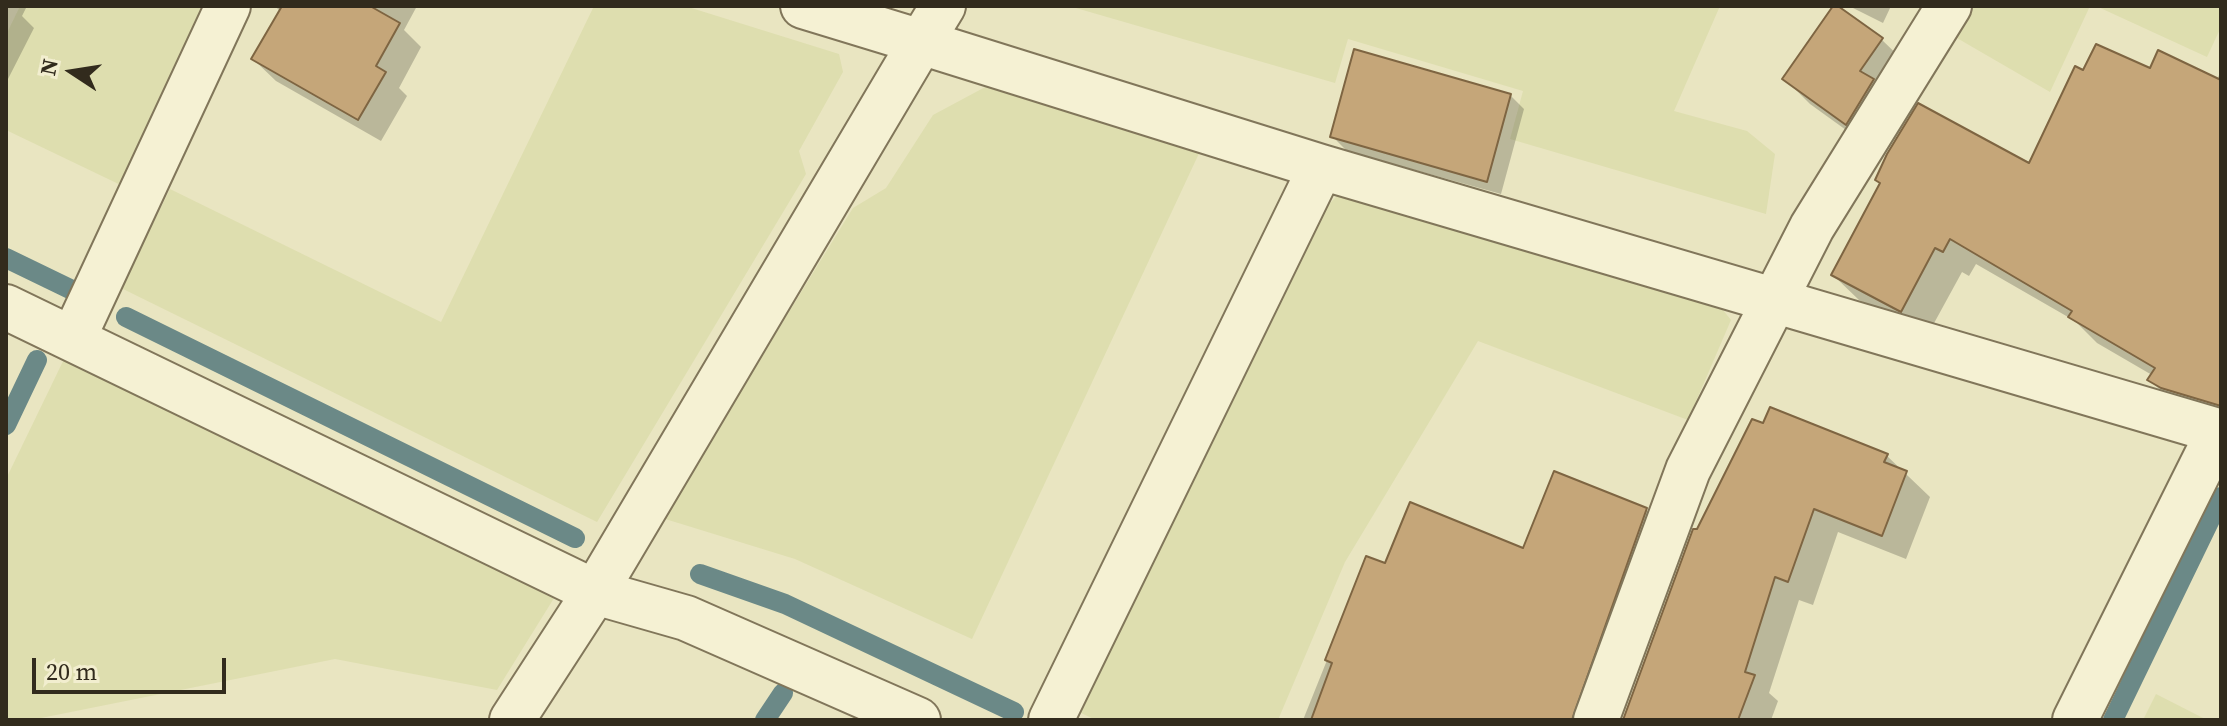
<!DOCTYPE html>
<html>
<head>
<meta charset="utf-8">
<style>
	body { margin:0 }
	#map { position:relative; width:2227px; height:726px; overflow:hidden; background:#e9e5c1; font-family:"Source Serif 4",serif }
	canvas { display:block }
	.frame { position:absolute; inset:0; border:8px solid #322b1d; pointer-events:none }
	.north { position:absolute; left:32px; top:32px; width:80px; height:80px; -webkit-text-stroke:6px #f2eecf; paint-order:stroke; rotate:282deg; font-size:22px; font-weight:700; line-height:32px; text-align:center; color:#322b1d }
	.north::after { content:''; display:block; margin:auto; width:28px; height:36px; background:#322b1d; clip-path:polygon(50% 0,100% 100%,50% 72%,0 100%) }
	.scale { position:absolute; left:32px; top:658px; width:194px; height:36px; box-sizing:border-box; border:4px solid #322b1d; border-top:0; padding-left:10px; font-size:24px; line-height:28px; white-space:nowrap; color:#322b1d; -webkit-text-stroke:6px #f2eecf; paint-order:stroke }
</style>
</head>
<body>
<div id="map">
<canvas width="2227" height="726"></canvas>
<div class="frame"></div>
<div class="north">N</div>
<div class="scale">20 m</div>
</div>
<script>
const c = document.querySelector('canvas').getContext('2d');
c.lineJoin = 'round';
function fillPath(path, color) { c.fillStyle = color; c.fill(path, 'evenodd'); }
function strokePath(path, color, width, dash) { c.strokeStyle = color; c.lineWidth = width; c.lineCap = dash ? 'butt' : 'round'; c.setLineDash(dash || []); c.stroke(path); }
fillPath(new Path2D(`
	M20 6H213L129 189 6 130V35Z
	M594 6H685L839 54 843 72 799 151 806 174 597 522 121 288 170 189 441 322Z
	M1069 6H1720L1674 111 1747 131 1775 154 1766 214 1510 139 1523 91 1348 39 1335 83Z
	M1966 6H2090L2050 92 1950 34Z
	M2096 6H2221V27L2207 57Z
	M989 85 1202 147 972 639 795 559 662 518 853 208 886 188 933 115Z
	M1341 192 1723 310 1731 320 1688 420 1478 341 1345 562 1278 720H1096L1079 712 1327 206Z
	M67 353 559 590 497 690 335 659 31 720H6V479Z
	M2156 694 2207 720H2143Z`), '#dedeaf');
fillPath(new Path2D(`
	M6 6H27L22 16 34 28 8 79Z
	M275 6H417L404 30 421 47 399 88 407 96 381 141 276 81 253 59 281 12Z
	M1849 6H1891L1883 23Z
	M1882 40 1907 64 1871 148 1810 104 1785 79Z
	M2221 70V423L2175 405 2150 380 2152 375 2097 343 2075 321 1976 264 1969 276 1962 272 1927 336 1859 300 1833 275 2030 166 2084 73 2151 71 2217 80Z
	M1510 95 1524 109 1501 194 1347 151 1333 137Z
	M1886 455 1930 497 1906 559 1838 532 1813 605 1799 600 1769 693 1778 701 1771 720H1625L1694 531Z
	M1646 510 1670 534 1602 720H1303L1368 558 1386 566 1524 551Z`), '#0003');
strokePath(new Path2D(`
	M6 258 70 289
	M126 317 575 538
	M6 425 37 360
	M700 574 785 604 1014 712
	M765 720 783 693
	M2113 720 2221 497`), '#6b8987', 20);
const building = new Path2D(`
	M282 6H370L400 23 376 66 386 72 358 120 251 59Z
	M1833 6H1838L1883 38 1860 71 1874 79 1846 125 1782 79Z
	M2096 44 2150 68 2158 50 2221 80V406L2161 388 2147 380 2155 368 2068 317 2072 311 1950 239 1943 252 1935 248 1901 312 1831 275 1880 183 1875 180 1887 154 1918 103 2029 163 2075 66 2083 70Z
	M1354 49 1511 94 1487 182 1330 137Z
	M1770 407 1888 454 1884 462 1907 471 1882 536 1814 509 1788 582 1775 577 1745 672 1755 675 1738 720H1623L1693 529H1697L1752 419 1763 423Z
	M1554 471 1647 508 1572 720H1311L1332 663 1325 660 1366 556 1385 563 1410 502 1523 548Z`);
fillPath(building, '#c5a679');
strokePath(building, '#7e6542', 2);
const minor = new Path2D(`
	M803 6 921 42 943 6
	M6 307 595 592 686 618 918 720
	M73 339 228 6
	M512 720 595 592 921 42 1321 167 2221 432
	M1051 720 1321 167
	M1596 720 1688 470 1812 227 1949 6
	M2075 720 2219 431`);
strokePath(minor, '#81765a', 48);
strokePath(minor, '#f5f1d3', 44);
</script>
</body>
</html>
